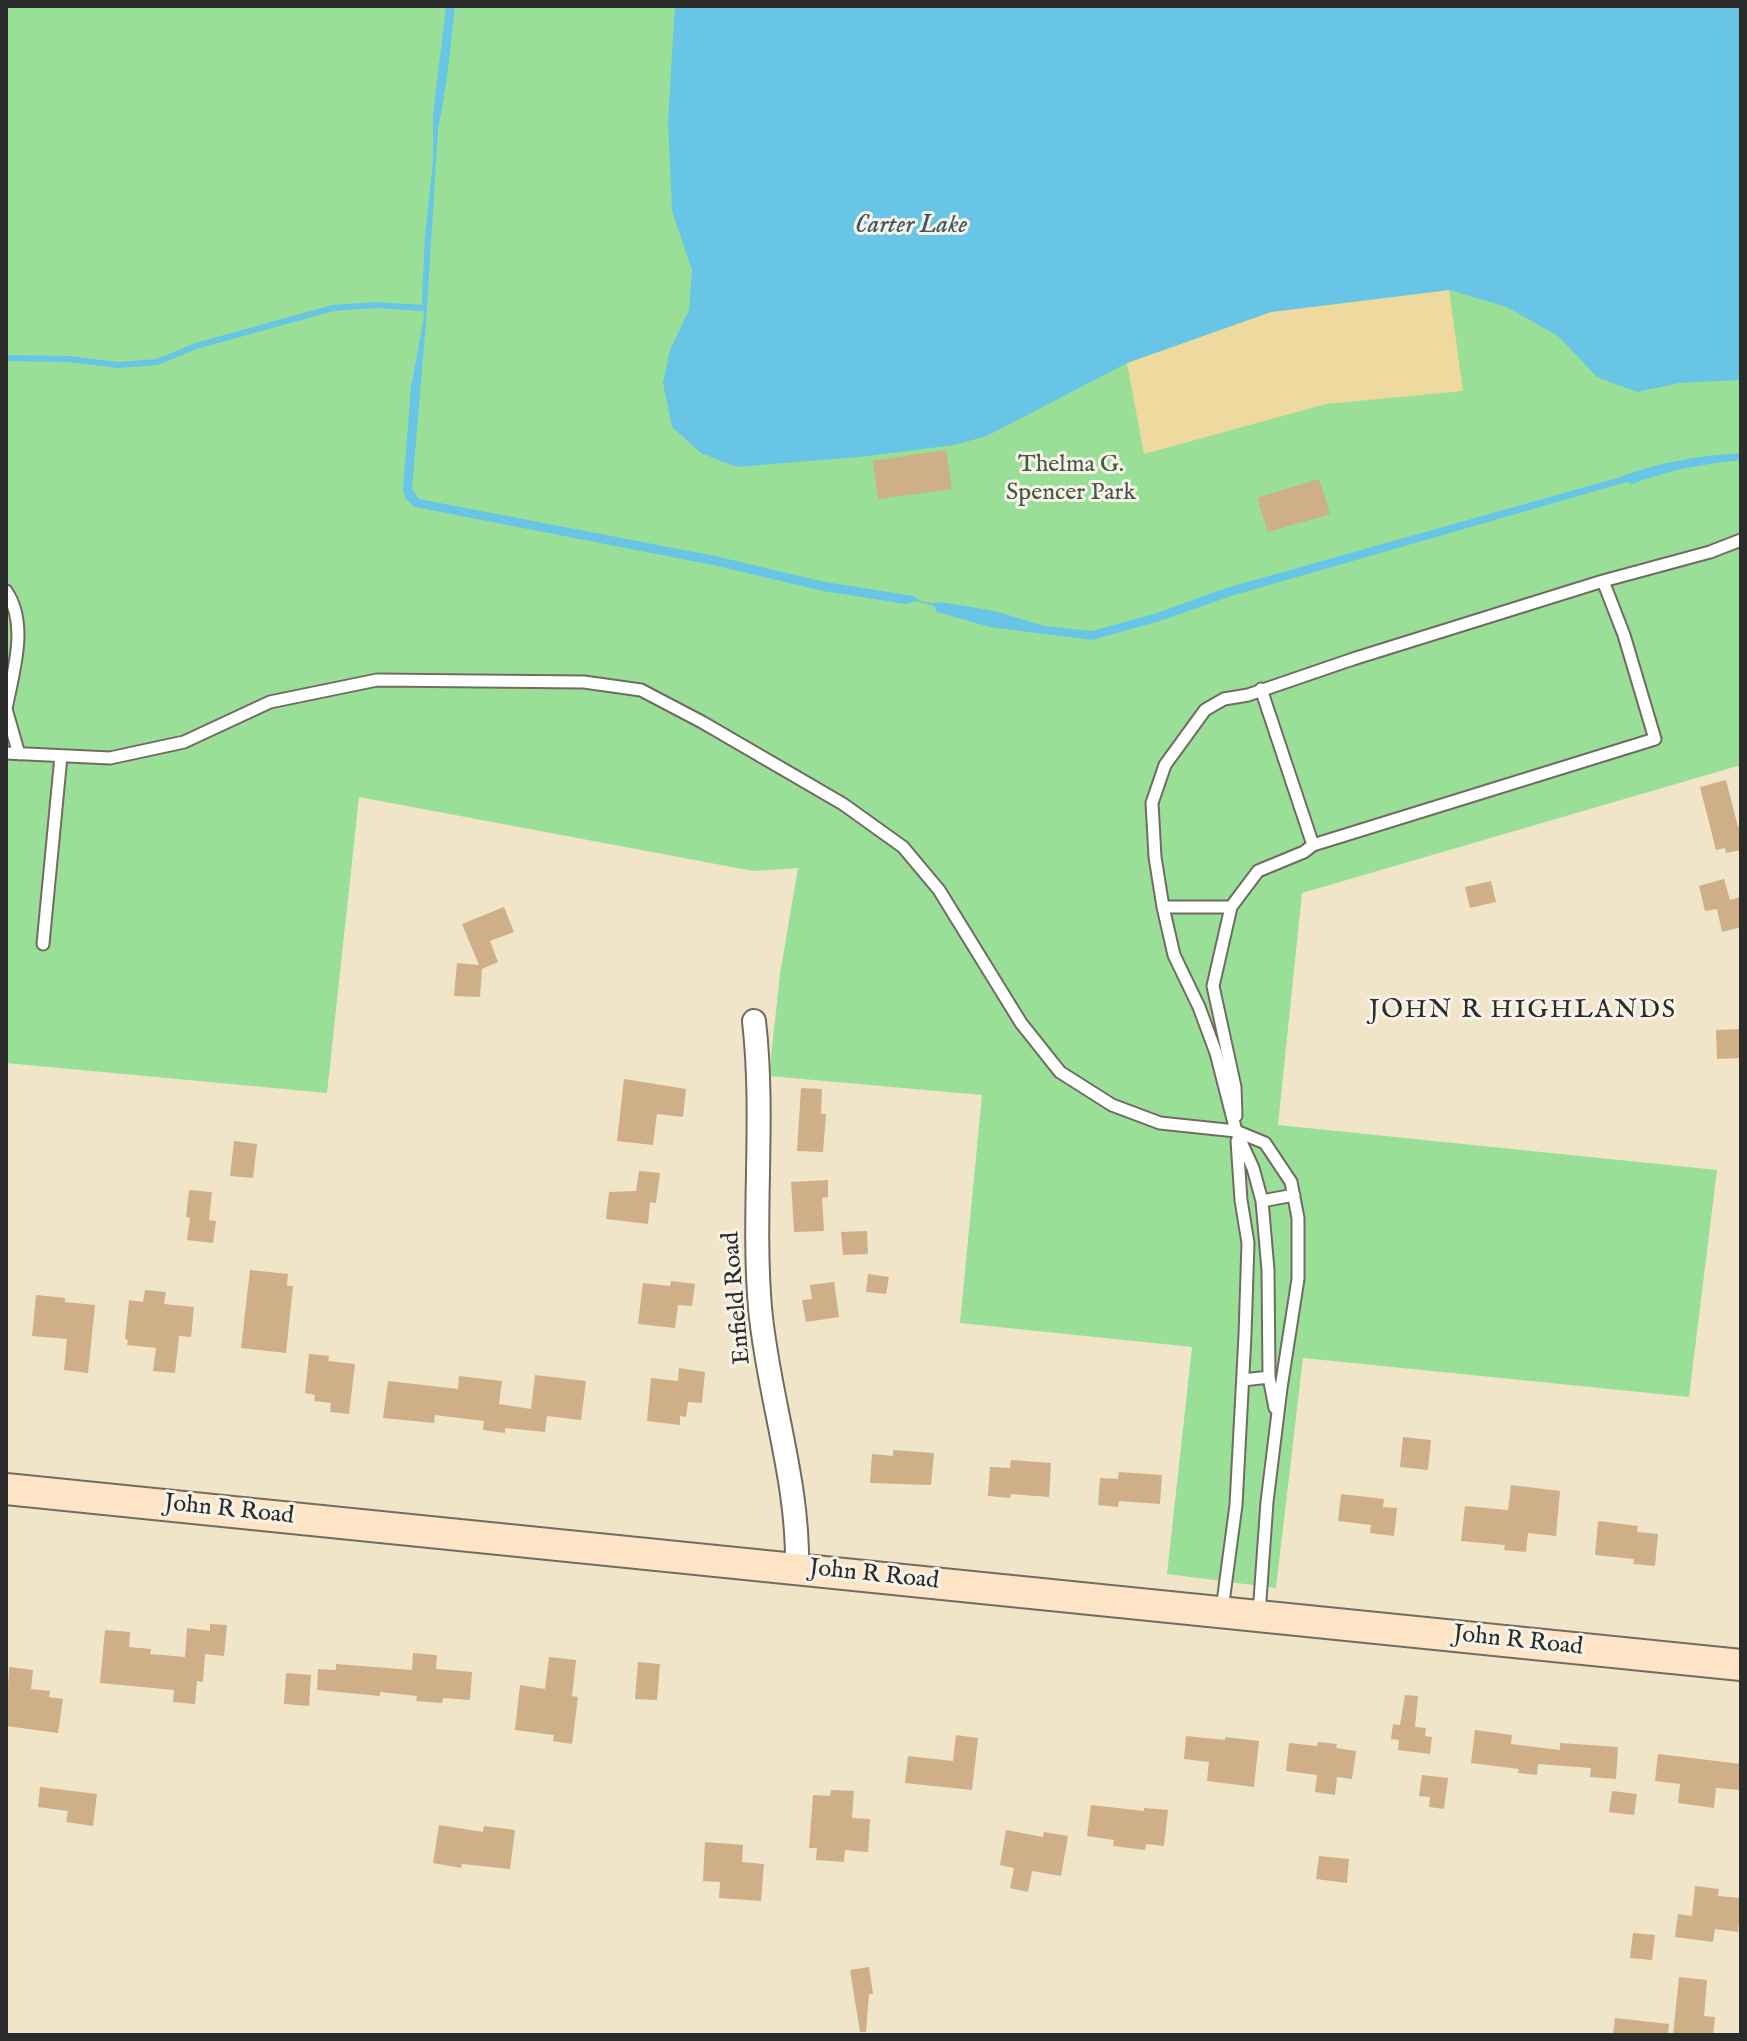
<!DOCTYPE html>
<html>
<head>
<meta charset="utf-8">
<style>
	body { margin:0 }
	#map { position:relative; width:1747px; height:2041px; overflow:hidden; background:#f0e5c9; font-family:"IM FELL English",serif }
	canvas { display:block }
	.frame { position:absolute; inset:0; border:8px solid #2b2b2b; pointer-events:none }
</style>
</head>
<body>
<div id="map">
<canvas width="1747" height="2041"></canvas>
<div class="frame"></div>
</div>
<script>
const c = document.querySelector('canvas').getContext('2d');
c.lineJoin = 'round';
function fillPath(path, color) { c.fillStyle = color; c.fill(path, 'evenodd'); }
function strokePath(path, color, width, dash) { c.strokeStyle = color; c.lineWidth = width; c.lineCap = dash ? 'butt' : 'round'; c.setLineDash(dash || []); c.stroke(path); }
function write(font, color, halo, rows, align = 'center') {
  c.font = font + ' "IM FELL English",serif'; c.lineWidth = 6; c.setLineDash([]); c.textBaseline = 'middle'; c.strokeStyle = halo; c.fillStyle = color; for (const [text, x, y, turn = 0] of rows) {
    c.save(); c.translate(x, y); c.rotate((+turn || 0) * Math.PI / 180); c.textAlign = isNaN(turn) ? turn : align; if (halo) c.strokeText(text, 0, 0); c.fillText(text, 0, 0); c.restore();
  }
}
fillPath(new Path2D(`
	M6 6H1741V765L1302 893 1278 1125 1717 1170 1689 1397 1303 1358 1276 1588 1167 1574 1192 1347 960 1323 982 1095 769 1076 780 974 798 868 753 871 359 797 327 1093 6 1063Z`), '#9adf97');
fillPath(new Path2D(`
	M1449 290 1463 391 1326 404 1144 454 1127 363 1271 312Z`), '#eeda9e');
fillPath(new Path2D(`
	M446 6H455L447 78 438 131 426 323 412 489 419 499 715 556 825 582 914 596C919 603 933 604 941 602L995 611 1044 626 1092 631 1157 613 1226 588 1617 478C1659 462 1697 456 1741 453V460C1698 465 1673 469 1632 484L1627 482 1231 596 1160 621 1092 640 990 627 937 612 934 606 916 601 906 604 823 591 713 565 415 507 405 498 403 490 411 387 424 317 422 299 425 236 433 162V115Z
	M675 6H1741V380L1679 383 1637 392 1597 377 1558 336 1507 307 1449 290 1271 312 1127 363 987 436 954 445 859 457 736 467 701 453 672 427 663 383 670 350 689 310 692 270 672 211 668 121Z`), '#68c5e6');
strokePath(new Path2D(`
	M6 358 68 359 118 365 157 362 196 346 333 308 376 305 423 308`), '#68c5e6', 6);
fillPath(new Path2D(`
	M946 450 952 489 878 499 873 461Z
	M1319 479 1330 514 1268 532 1257 498Z
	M1726 780 1738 827 1741 826V850L1726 853 1725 848 1716 850 1700 787Z
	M1724 879 1730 900 1741 897V927L1722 932 1717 909 1705 911 1699 886Z
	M1491 881 1496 902 1470 908 1465 887Z
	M504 907 514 932 490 941 498 962 482 969 480 997 454 996 457 963 479 965 462 924Z
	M1741 1029V1058L1717 1059 1716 1030Z
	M624 1079 686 1089 683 1117 657 1114 653 1145 617 1141Z
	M801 1088 822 1089 821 1114H826L823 1152 797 1151Z
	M234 1141 257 1144 253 1178 230 1176Z
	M639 1171 660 1173 656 1203 650 1202 648 1224 606 1219 609 1192 636 1191Z
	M828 1180V1197L822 1198 824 1231 794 1232 791 1182Z
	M189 1190 212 1192 209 1220 216 1221 213 1243 187 1240 190 1218 186 1217Z
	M867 1231 868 1254 843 1255 841 1232Z
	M250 1270 288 1274 287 1286H293L286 1353 241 1348Z
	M868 1274 889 1277 886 1294 866 1292Z
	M671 1281 695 1284 692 1306 678 1305 675 1328 638 1324 643 1283 670 1286Z
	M834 1282 839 1317 806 1322 802 1300 812 1299 810 1285Z
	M145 1290 166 1292 164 1304 194 1307 191 1337 179 1336 175 1373 153 1371 156 1348 127 1345 128 1340 125 1339 129 1300 143 1302Z
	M36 1295 65 1298V1302L95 1305 88 1373 64 1370 67 1339 32 1336Z
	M309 1354 329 1356 328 1361 355 1364 349 1414 330 1412 331 1403 314 1401 315 1395 305 1393Z
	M679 1368 705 1372 702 1403 688 1402 686 1417 680 1416V1425L647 1421 651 1378 678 1381Z
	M535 1375 586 1381 581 1420 547 1416 545 1432 505 1428V1433L483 1430 484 1421 435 1415 434 1423 383 1418 388 1381 458 1389 459 1376 502 1381 499 1404 531 1409Z
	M1403 1437 1431 1440 1428 1470 1400 1467Z
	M893 1450 934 1453 931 1485 870 1483 872 1454 893 1456Z
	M1011 1460 1051 1463 1049 1497 1011 1494 1010 1498 988 1496 990 1467 1010 1468Z
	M1119 1472 1162 1475 1160 1504 1119 1501 1118 1507 1098 1505 1100 1478 1118 1479Z
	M1511 1485 1560 1491 1556 1536 1528 1533 1526 1552 1504 1550 1505 1545 1461 1541 1465 1506 1508 1510Z
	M1341 1494 1384 1499 1383 1507 1397 1508 1394 1536 1370 1533 1371 1525 1338 1521Z
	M1598 1521 1638 1526 1637 1532 1658 1534 1655 1566 1633 1564 1634 1559 1595 1555Z
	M210 1624 227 1625 224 1656 205 1654 203 1682 197 1681 195 1704 173 1702 174 1690 100 1683 105 1630 130 1632 129 1647 151 1649 150 1654 185 1657 187 1628 210 1631Z
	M413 1653 437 1655 436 1669 472 1672 470 1700 443 1698 442 1703 416 1701 417 1696 380 1692V1696L317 1690 318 1669 336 1670V1664L412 1670Z
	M549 1657 576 1660 572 1696 578 1697 572 1744 553 1741 554 1735 515 1730 520 1685 545 1689Z
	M638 1662 660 1664 657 1700 635 1699Z
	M9 1667 33 1670 31 1689 50 1691 49 1697 63 1699 58 1733 6 1726Z
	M286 1673 311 1675 309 1706 284 1704Z
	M1405 1695 1418 1696 1415 1727 1426 1728 1425 1736 1432 1737 1430 1754 1398 1750 1399 1740 1391 1739 1393 1724 1400 1725Z
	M1475 1730 1512 1735 1511 1744 1560 1750V1743L1618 1747 1616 1779 1590 1777 1591 1768 1538 1764 1537 1775 1518 1773 1519 1769 1471 1763Z
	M956 1735 978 1738 972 1790 905 1783 908 1756 953 1761Z
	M1186 1736 1225 1740V1737L1259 1741 1254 1787 1207 1781 1209 1762 1184 1759Z
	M1318 1742 1337 1744 1336 1748 1356 1751 1352 1779 1337 1777 1335 1795 1315 1792 1317 1775 1286 1771 1289 1743 1317 1746Z
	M1658 1754 1741 1764V1790L1716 1788 1714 1808 1678 1803 1680 1784 1655 1781Z
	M1422 1775 1448 1778 1444 1809 1429 1807 1430 1797 1419 1796Z
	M40 1787 97 1794 93 1826 66 1822 68 1811 38 1807Z
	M831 1790 854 1791 852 1818 870 1819 868 1852 845 1850 844 1862 816 1860 817 1848H809L813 1795 830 1796Z
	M1612 1791 1637 1794 1634 1815 1609 1812Z
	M1091 1805 1144 1811V1808L1168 1810 1164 1846 1146 1844 1145 1850 1113 1846 1114 1840 1087 1836Z
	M439 1825 483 1832 484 1826 515 1830 510 1869 462 1864 461 1868 433 1863Z
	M1006 1830 1043 1837 1044 1832 1068 1836 1061 1876 1032 1871 1028 1892 1010 1888 1014 1868 1000 1865Z
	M705 1842 743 1845 742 1862 764 1864 761 1901 719 1898 720 1882 703 1881Z
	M1319 1856 1349 1859 1347 1883 1316 1879Z
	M1695 1886 1719 1889 1718 1896 1741 1898 1738 1932 1715 1929 1713 1942 1675 1937 1678 1914 1692 1916Z
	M1633 1933 1655 1935 1652 1960 1630 1958Z
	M869 1967 873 1994H869L866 2032H860L850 1970Z
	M1679 1977 1707 1980 1704 2016 1715 2017 1713 2035H1673Z
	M1615 2018 1669 2024 1668 2035H1613Z`), '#ceaf87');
const service = new Path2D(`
	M1603 581 1710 552 1741 540
	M6 591C29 624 13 672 6 709
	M6 709 19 754
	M6 753 110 758 184 742 270 702 377 680 584 682 641 690 702 722 843 804 903 847 939 890 1021 1023 1060 1072 1112 1105 1160 1123 1236 1131 1265 1143 1291 1182 1298 1218V1279L1281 1388 1267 1502 1259 1614
	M1163 907H1231
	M43 944 61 756
	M1236 1116 1235 1087 1213 986 1231 907 1258 871 1304 852 1313 845 1261 689
	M1262 1201 1294 1195
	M1243 1380 1269 1377
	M1275 1408 1269 1377 1268 1270 1262 1201 1253 1168 1236 1131 1216 1053 1199 1007 1174 955 1163 907 1155 857 1152 803 1165 765 1205 710 1224 699 1248 695 1353 659 1603 581 1624 635 1655 739 1313 845
	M1222 1610 1236 1505 1245 1335 1248 1243 1241 1200 1237 1141`);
const minor = new Path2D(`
	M754 1021C765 1117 752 1213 760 1308 768 1396 799 1480 797 1568`);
const secondary = new Path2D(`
	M6 1489 1741 1665`);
strokePath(service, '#706c62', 15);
strokePath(minor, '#706c62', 26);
strokePath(secondary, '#706c62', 34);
strokePath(service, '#fff', 11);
strokePath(minor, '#fff', 22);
strokePath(secondary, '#fee4c6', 30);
write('24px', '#475846', '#f7f3e8', [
	["Thelma G.",1071,466],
	["Spencer Park",1071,494]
]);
write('24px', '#2b2b2b', '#f7f3e8', [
	["Enfield Road",738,1298,-95],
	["John R Road",229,1511,6],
	["John R Road",874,1576,6],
	["John R Road",1518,1642,6]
]);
write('italic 26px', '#3d5963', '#f7f3e8', [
	["Carter Lake",911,227]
]);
c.letterSpacing = '2px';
write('26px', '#2b2b2b', '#f7f3e8', [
	["JOHN R HIGHLANDS",1523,1012]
]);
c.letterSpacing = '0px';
</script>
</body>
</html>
